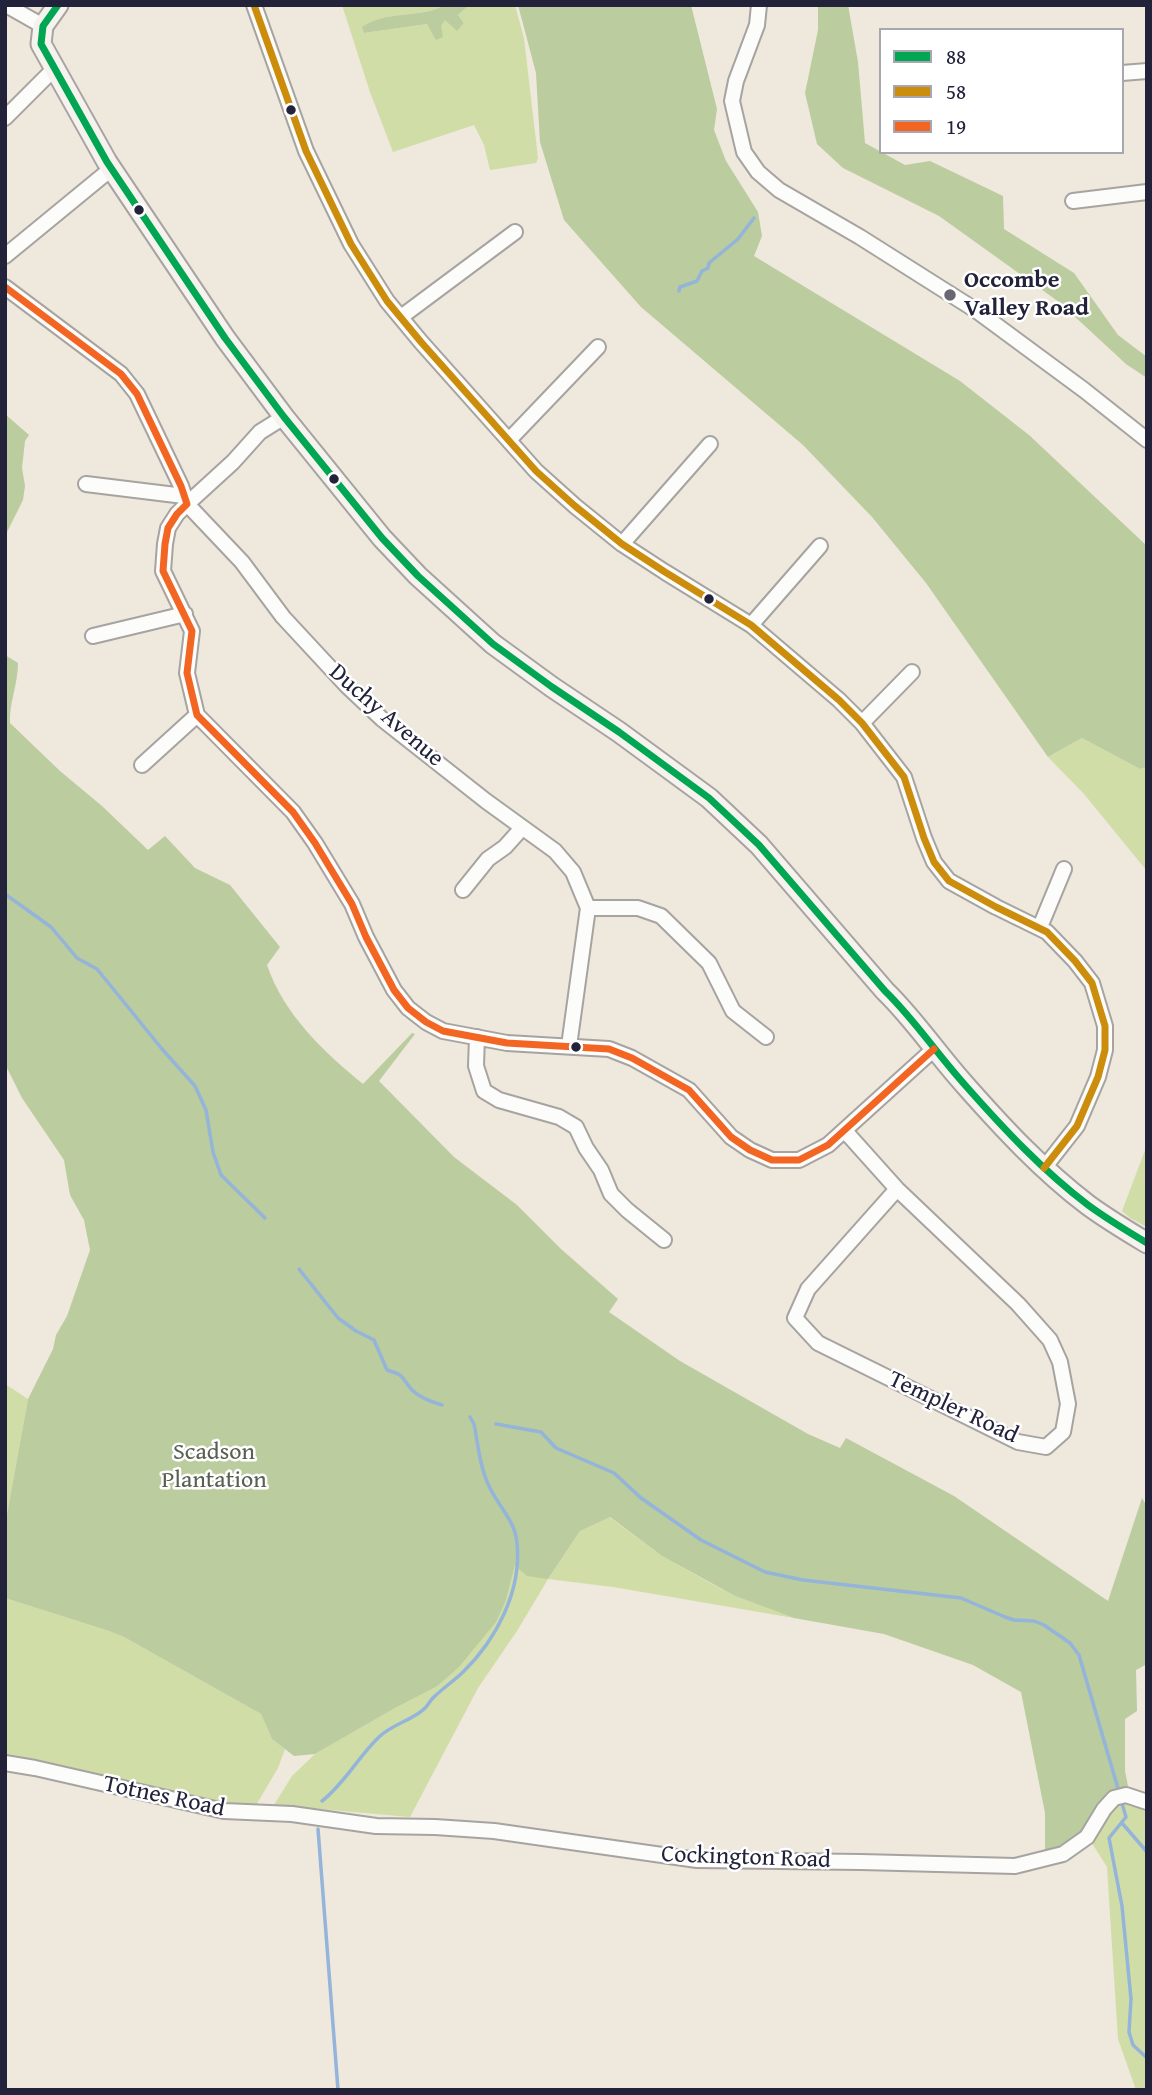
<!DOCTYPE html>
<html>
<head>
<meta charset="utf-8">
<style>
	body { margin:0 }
	#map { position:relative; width:1152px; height:2095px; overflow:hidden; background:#eee8dd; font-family:"Gentium Book Plus",serif }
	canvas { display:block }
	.frame { position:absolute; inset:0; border:7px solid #22223b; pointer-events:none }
	.legend { position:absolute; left:879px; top:28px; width:245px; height:126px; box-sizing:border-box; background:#fff; border:2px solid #a7a7b1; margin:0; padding:9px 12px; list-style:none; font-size:21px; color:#22223b }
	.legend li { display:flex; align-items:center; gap:14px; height:35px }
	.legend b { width:35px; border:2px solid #a7a7b1 }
</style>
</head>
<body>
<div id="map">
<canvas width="1152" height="2095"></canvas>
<div class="frame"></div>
<ul class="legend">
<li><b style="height:9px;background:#00a651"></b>88</li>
<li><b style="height:9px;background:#cc8c0c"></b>58</li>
<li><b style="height:9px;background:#f26522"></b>19</li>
</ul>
</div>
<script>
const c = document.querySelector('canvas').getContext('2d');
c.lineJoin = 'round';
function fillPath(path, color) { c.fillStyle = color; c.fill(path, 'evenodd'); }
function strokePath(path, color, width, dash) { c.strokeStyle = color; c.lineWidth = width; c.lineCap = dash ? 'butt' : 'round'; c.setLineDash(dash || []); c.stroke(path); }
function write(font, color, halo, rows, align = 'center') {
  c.font = font + ' "Gentium Book Plus",serif'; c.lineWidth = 5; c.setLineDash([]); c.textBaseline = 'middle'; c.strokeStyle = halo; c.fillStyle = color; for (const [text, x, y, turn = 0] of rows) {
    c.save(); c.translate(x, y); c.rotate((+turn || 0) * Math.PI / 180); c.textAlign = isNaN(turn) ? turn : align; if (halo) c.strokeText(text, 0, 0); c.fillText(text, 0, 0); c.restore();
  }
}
fillPath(new Path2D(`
	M342 5H446C439 8 432 11 424 12 403 16 381 14 363 27L364 33 427 24 430 29 441 26 445 19 457 30 464 23 458 15 469 5H515L524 38 538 158 536 163 490 170 484 145 474 125 393 152 370 92Z
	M1082 738 1140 769 1147 767V871L1084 794 1048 757Z
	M1147 1145V1227L1130 1218 1122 1211Z
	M5 1384 28 1399 5 1525Z
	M609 1517 662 1556 712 1584 735 1596 794 1618 613 1587 548 1579 517 1631 478 1688 410 1817 274 1805 292 1776 315 1754 395 1708 436 1687 506 1600 515 1564 548 1579 580 1531Z
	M5 1598 109 1631 124 1637 261 1714 272 1739 285 1749 278 1768 255 1807H238L5 1758Z
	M1130 1802 1147 1809V2090H1136L1118 2039 1107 1867 1090 1840 1108 1812 1117 1803Z`), '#d1dda7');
fillPath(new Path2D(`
	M446 5H469L458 15 464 23 457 31 445 20 441 26 443 37 436 40 427 24 364 33 362 27C381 14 403 16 424 12 432 11 439 8 446 5Z
	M518 5H691L717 109 714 130 726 161 758 212 762 236 754 256 960 381 1029 435 1147 546V767L1140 769 1082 738 1048 757 926 583 872 517 803 445 641 307 564 220 540 142 536 73Z
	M818 5H848L858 62 865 143 905 165 930 161 1003 196 1004 229 1074 273 1118 335 1147 357V378L1126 364 1059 302 939 216 843 168 817 144 805 93 818 30Z
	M5 414 29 435 25 441 22 468 25 486 23 500 5 536Z
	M5 655 18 663C18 684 9 703 10 723L60 771 102 806 148 850 165 836 195 868 230 885 280 947 267 965C284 1015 324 1052 363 1084L412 1033 415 1034 379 1081 454 1157 517 1205 561 1249 618 1299 609 1312 680 1361 808 1434 840 1448 846 1438 954 1496 1108 1601 1142 1498 1147 1506V1664L1136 1670 1137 1711 1125 1719V1771L1128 1786 1111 1795 1085 1834 1064 1848 1045 1854V1813L1021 1692 973 1665 884 1634 794 1618 735 1596 662 1556 610 1517 580 1531 548 1579 527 1576 515 1565 506 1600 496 1622 459 1667 436 1687 395 1708 315 1754 294 1756 272 1739 261 1714 124 1637 109 1631 5 1598V1525L28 1399 53 1349 56 1335 67 1316 90 1250 84 1220 70 1195 64 1160 22 1098 5 1064Z`), '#bbcc9e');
strokePath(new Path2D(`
	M679 291 680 287 697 281 702 271 708 268 709 263 738 239 754 218
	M5 894 51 927 77 958 97 969 162 1049 195 1086 206 1110 213 1152 221 1175 265 1218
	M299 1269 338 1318 356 1331 374 1340 387 1370C406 1376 400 1376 412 1390 420 1398 432 1402 442 1405
	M496 1424 541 1432 556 1448 614 1473 641 1498 701 1540 765 1572 803 1580 961 1598 1005 1617 1014 1620 1034 1621 1044 1625 1070 1643 1079 1655 1119 1792
	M1121 1800 1126 1817 1109 1838 1122 1906 1131 1999 1129 2032 1133 2045 1147 2058
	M322 1801C345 1783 358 1757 379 1737 392 1724 413 1720 424 1709 428 1706 430 1700 434 1697 443 1688 454 1681 463 1672 496 1640 522 1591 517 1543 515 1520 498 1506 489 1486 480 1468 478 1444 474 1424L470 1417
	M1122 1823 1147 1852
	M318 1829 338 2090`), '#94b4d9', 3.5);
const street = new Path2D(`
	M6 5 43 26
	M254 5 306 151 351 244 387 301 421 342 536 471 575 506 622 544 665 572 751 625 839 700 862 723 904 777 924 838 934 862 949 881 996 907 1047 932 1075 961 1092 983 1105 1026V1050L1098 1077 1077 1126 1044 1168
	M759 5 757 25 736 81 732 101 744 152 758 172 779 190 860 237 977 311 1084 390 1147 440
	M1122 73 1147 71
	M5 118 54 69
	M1073 201 1147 192
	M5 256 111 169
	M5 287 121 374 137 394 181 486 187 504 177 514 168 528 165 544 163 571 192 631 187 673 197 715 293 812 315 843 352 904 366 937 394 990 408 1008 426 1022 443 1031 507 1043 609 1049 632 1058 689 1090 731 1137 750 1150 772 1160H799L828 1145 934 1049
	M401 317 515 232
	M284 417 260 432 233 462 187 504 242 562 283 617 347 686 382 719 486 801 555 851 573 872 588 908 569 1046
	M509 440 598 347
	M86 484 184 496
	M622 544 710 444
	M751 625 820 546
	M93 636 185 614
	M862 723 912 672
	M142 765 197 715
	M463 890 488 859 505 847 522 828
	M588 908H638L661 916 709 963 733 1011 766 1037
	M1040 927 1064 869
	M477 1037 476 1066 484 1091 499 1100 559 1117 576 1127 586 1148 601 1170 611 1194 627 1210 664 1240
	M845 1131 897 1189 1018 1304 1050 1340 1060 1362 1068 1404 1063 1432 1046 1447 1018 1442 818 1343 795 1318 808 1289 897 1189
	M5 1763 35 1768 224 1811 292 1814 376 1826 435 1827 494 1831 697 1860 861 1862 1015 1866 1063 1854 1087 1837 1104 1809 1114 1798 1126 1795 1147 1802`);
const secondary = new Path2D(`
	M58 5 43 26 41 44 107 162 225 338 284 417 382 538 418 576 493 644 552 687 619 732 709 798 759 845 885 991C914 1019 937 1054 965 1085 1003 1128 1042 1170 1088 1205 1107 1219 1127 1231 1147 1243`);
strokePath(street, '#a6a3a0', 18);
strokePath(secondary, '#a6a3a0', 23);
strokePath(street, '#fcfcfa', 14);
strokePath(secondary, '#f6f3ef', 19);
strokePath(new Path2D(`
	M58 5 43 26 41 44 107 162 225 338 284 417 382 538 418 576 493 644 552 687 619 732 709 798 759 845 885 991C914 1019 937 1054 965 1085 1003 1128 1042 1170 1088 1205 1107 1219 1127 1231 1147 1243`), '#00a651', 7);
strokePath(new Path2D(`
	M254 5 306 151 351 244 387 301 421 342 536 471 575 506 622 544 665 572 751 625 839 700 862 723 904 777 924 838 934 862 949 881 996 907 1047 932 1075 961 1092 983 1105 1026V1050L1098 1077 1077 1126 1044 1168`), '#cc8c0c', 7);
strokePath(new Path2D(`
	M5 287 121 374 137 394 181 486 187 504 177 514 168 528 165 544 163 571 192 631 187 673 197 715 293 812 315 843 352 904 366 937 394 990 408 1008 426 1022 443 1031 507 1043 609 1049 632 1058 689 1090 731 1137 750 1150 772 1160H799L828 1145 934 1049`), '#f26522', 7);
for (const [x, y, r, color] of [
	[291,110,6,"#22223b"],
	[139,210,6,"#22223b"],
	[950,295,7,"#696774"],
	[334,479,6,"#22223b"],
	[709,599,6,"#22223b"],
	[576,1047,6,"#22223b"]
]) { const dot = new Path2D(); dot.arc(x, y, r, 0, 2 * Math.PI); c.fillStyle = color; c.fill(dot); strokePath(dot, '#fff', 2.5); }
write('bold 24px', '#22223b', '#fff', [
	["Occombe",964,281],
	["Valley Road",964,309]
], 'left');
write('24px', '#22223b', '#fff', [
	["Duchy Avenue",386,716,41],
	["Templer Road",953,1408,25],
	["Totnes Road",164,1797,12],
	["Cockington Road",746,1858,2]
]);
write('24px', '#576051', '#fff', [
	["Scadson",214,1453],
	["Plantation",214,1481]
]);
</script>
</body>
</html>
